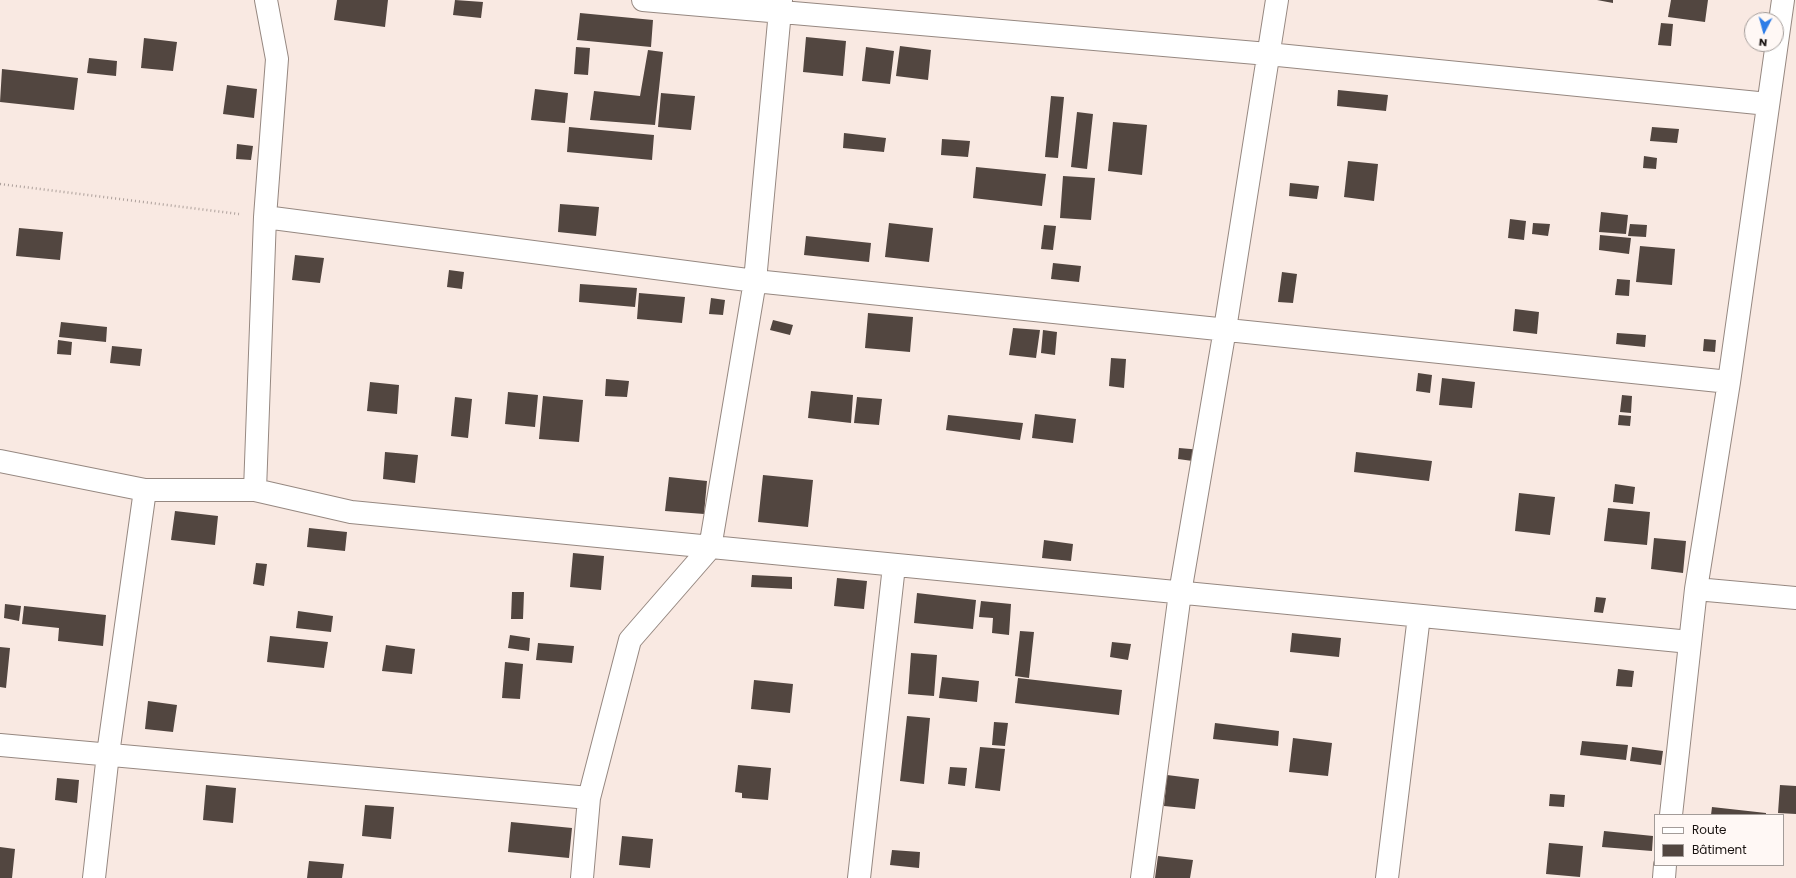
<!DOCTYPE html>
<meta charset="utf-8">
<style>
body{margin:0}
#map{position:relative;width:1796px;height:878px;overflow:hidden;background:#f9e9e2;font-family:Poppins,sans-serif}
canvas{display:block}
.legend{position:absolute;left:1654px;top:814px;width:130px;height:52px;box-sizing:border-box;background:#fff8f5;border:1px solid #a39c99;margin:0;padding:5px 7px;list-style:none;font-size:12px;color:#181210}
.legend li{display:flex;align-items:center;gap:8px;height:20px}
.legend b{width:20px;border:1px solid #a39c99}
.north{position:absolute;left:1744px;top:12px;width:40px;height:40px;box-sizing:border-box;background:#fff8f5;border:1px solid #a39c99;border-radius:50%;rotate:186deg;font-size:11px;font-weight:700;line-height:16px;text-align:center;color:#181210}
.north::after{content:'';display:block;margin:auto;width:14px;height:18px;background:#2c7ce7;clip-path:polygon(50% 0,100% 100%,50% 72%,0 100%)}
</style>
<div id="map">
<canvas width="1796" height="878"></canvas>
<ul class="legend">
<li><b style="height:5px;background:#fff"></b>Route</li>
<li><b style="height:11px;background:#524640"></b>Bâtiment</li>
</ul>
<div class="north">N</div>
</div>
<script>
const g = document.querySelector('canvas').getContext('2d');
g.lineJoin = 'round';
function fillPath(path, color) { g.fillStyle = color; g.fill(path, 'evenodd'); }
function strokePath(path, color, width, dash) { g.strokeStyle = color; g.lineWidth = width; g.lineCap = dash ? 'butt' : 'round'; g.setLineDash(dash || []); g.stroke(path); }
const building = new Path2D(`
 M337 0H388L385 27 334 20Z
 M455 0 483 2 481 18 453 15Z
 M1597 0H1613V3Z
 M1671 0H1708L1705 22 1668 17Z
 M580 13 653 20 651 47 577 40Z
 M1661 23 1673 24 1671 46 1658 45Z
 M806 37 846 41 843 76 803 72Z
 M144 38 177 42 173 71 141 68Z
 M900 46 931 50 928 80 896 76Z
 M576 47 590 48 588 75 574 74Z
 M866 47 894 51 890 84 862 81Z
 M648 50 663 52 655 125 590 120 594 91 640 96Z
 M89 58 117 61 116 76 87 73Z
 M2 69 78 78 74 110 0 102Z
 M227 85 257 89 254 118 223 114Z
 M535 89 568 93 565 123 531 120Z
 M1338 90 1388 95 1386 111 1337 106Z
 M661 93 695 96 691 130 658 127Z
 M1051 96 1064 97 1058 158 1045 157Z
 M1077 112 1093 114 1087 169 1071 167Z
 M1113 122 1147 125 1142 175 1108 171Z
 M569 127 654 135 652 160 567 152Z
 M1652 127 1679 129 1677 143 1650 141Z
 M844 133 886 138 884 152 843 148Z
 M942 139 970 141 968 157 941 155Z
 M237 144 253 146 251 160 236 159Z
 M1644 156 1657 158 1656 169 1643 168Z
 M1348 161 1378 164 1374 201 1344 197Z
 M976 167 1046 174 1042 206 973 198Z
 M1063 176 1095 178 1091 220 1060 218Z
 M1290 183 1319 186 1317 199 1289 196Z
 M560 204 599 207 596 236 558 232Z
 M1601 212 1628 215 1626 234 1599 232Z
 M1510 219 1526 221 1524 240 1508 238Z
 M889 223 933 228 929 262 885 257Z
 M1533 223 1550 224 1548 236 1532 234Z
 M1630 224 1647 225 1646 237 1628 236Z
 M1044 225 1056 226 1053 250 1041 249Z
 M19 228 63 232 60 260 16 256Z
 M1600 235 1631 238 1629 254 1599 250Z
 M806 236 871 243 869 262 804 255Z
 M1640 246 1675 249 1672 285 1636 282Z
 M295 255 324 258 320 283 292 280Z
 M1053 263 1081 266 1079 282 1051 279Z
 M449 270 464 272 462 289 447 287Z
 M1282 272 1297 274 1293 303 1278 302Z
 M1617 279 1630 280 1629 296 1615 295Z
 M580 284 637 288 635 307 579 302Z
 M639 293 685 297 682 323 637 319Z
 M711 298 725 300 723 315 709 314Z
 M1515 309 1539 312 1537 334 1513 331Z
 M868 313 913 317 910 352 865 348Z
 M773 320 793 325 790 335 770 330Z
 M61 322 107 327 106 342 59 337Z
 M1013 328 1040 330 1036 358 1009 355Z
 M1043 330 1057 332 1055 355 1041 353Z
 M1617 333 1646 335 1645 347 1616 344Z
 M1704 339 1716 340 1715 352 1703 351Z
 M58 340 72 342 71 355 57 354Z
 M112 346 142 349 140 366 110 363Z
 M1111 358 1126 359 1124 388 1109 386Z
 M1418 373 1432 375 1430 393 1416 391Z
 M1442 378 1475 382 1472 408 1439 405Z
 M606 379 629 381 627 397 605 396Z
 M370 382 399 385 397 414 367 411Z
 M811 391 853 395 851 423 808 418Z
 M508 392 538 395 535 427 505 424Z
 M1622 395 1632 396 1631 413 1620 412Z
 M543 396 583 400 579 442 539 439Z
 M455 397 472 399 468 438 451 436Z
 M857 397 882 399 879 425 854 423Z
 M1035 414 1076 419 1073 443 1032 438Z
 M948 415 1023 423 1020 440 946 430Z
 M1619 415 1631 416 1630 426 1618 425Z
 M1179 448 1202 450 1200 462 1178 459Z
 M385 452 418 455 415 483 383 479Z
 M1356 452 1432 461 1429 481 1354 472Z
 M763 475 813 480 808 527 758 522Z
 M669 477 707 481 704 514 665 511Z
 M1615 484 1635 487 1633 504 1613 502Z
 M1519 493 1555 497 1550 535 1515 531Z
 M1608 508 1650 512 1647 545 1604 541Z
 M175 511 218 516 215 545 171 540Z
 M309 528 347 532 345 551 307 547Z
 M1654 538 1686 541 1683 573 1651 569Z
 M1044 540 1073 544 1071 561 1042 558Z
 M573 553 604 556 601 590 570 587Z
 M256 563 267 564 264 586 253 584Z
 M752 575 792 577V589L751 587Z
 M837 578 867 581 864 609 834 606Z
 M512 592H524L523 619H511Z
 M917 593 976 600 973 629 914 623Z
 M1596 597 1606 598 1603 613 1594 612Z
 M981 601 1011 604 1009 635 992 633 993 618 979 617Z
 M5 604 21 606 19 621 4 618Z
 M24 606 106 615 103 646 58 641 59 628 22 624Z
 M298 611 333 616 331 632 296 628Z
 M1020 631 1034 632 1029 678 1015 676Z
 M1292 633 1341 638 1339 657 1290 652Z
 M510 635 530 638 529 651 508 648Z
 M270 636 328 642 324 668 267 662Z
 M1112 642 1131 644 1128 660 1110 657Z
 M538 643 574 646 572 663 536 660Z
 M386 645 415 649 412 674 382 671Z
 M0 647 10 648 6 688 0 687Z
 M911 653 937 655 934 696 908 694Z
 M505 662 523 664 520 699 502 698Z
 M1618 669 1634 671 1632 687 1616 686Z
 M942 677 979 681 977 702 939 698Z
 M1018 678 1122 690 1119 715 1015 703Z
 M754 680 793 684 790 713 751 709Z
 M148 701 177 705 173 732 145 729Z
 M907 716 930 718 924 784 900 781Z
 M994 722 1008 723 1005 746 992 745Z
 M1215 723 1279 731 1278 746 1213 739Z
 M1293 738 1332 743 1328 776 1289 772Z
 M1582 741 1628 745 1626 760 1580 755Z
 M980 747 1005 749 1000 791 975 788Z
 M1632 747 1663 751 1661 765 1630 761Z
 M738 765 771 768 768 800 742 798V793L735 792Z
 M950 767 967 768 965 786 948 784Z
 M1167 775 1199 779 1195 809 1164 806Z
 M57 778 79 780 77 803 55 800Z
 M206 785 236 788 233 823 203 820Z
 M1780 785 1796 786V814L1778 813Z
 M1550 794 1565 795 1564 807 1549 806Z
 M365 805 394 807 391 839 362 836Z
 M1712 807 1766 813V815H1711Z
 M511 822 572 828 569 858 508 852Z
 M1604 831 1653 836 1652 851 1602 847Z
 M622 836 653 839 650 868 619 865Z
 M1549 843 1583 846 1580 877 1546 874Z
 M0 847 15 849 12 878H0Z
 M892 850 920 852 919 868 890 865Z
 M1158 856 1193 860 1190 878H1155Z
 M309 861 344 864 342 878H307Z`);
const path = new Path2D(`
 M0 184 239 214`);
const street = new Path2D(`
 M643 0 1268 54 1768 104
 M265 217 755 281 1729 382
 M0 461 145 490H255L351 512 1690 642
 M255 490 265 217 277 59 266 0
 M1696 589 1729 382 1783 0
 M0 745 589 798
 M1671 815 1696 589 1796 598
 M94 878 108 754 145 490
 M582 878 589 798 630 640 710 548 755 281 781 0
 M859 878 894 566
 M1142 878 1180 593 1225 329 1277 0
 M1387 878 1419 616
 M1664 878 1665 865`);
fillPath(building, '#524640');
strokePath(street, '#968881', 24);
strokePath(path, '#ac9f9a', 2.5, [1, 3]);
strokePath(street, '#fff', 22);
</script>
